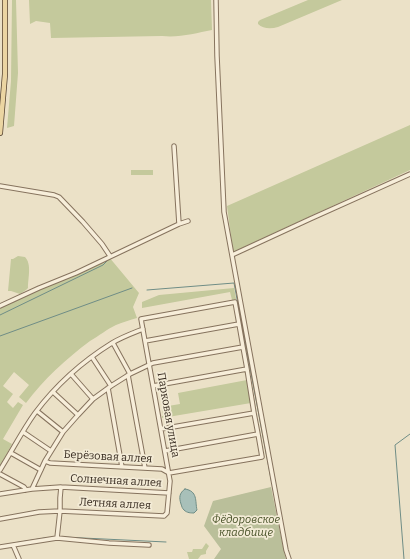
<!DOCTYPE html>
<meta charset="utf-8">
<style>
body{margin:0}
canvas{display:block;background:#ebe1c7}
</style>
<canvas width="410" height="559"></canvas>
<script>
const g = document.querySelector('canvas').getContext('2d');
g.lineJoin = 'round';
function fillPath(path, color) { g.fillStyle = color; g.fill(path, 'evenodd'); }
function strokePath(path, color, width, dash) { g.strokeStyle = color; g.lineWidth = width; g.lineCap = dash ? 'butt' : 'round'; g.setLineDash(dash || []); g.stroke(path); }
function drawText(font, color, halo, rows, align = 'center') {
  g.font = font + ' Bitter,serif'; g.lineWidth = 3.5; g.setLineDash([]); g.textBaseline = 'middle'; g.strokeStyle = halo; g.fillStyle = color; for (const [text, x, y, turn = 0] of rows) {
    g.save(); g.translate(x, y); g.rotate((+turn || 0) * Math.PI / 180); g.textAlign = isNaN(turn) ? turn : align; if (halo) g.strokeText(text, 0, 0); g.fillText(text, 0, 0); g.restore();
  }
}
const green = new Path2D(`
 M12 0H16L18 73 14 126 7 128 11 81Z
 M29 0H211L212 30C196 33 179 38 162 36L51 38 50 23 36 21 30 24Z
 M308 0H342L278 27C271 29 263 29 258 24V22L260 20Z
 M410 125V170L233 252 227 206Z
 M131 170H153V175H131Z
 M18 256 25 257C32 264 28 278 28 288L26 290 20 294 11 291H8L11 259H13Z
 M109 257 139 293 133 307 137 318C130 320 123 322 116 325 107 329 99 336 90 341 66 359 44 379 26 403L19 397 29 385 14 372 3 386 13 394 7 402 13 408 18 402 23 405 3 439 12 444 0 466V306Z
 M234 288 236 299 232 300 230 292 142 308V302L159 295Z
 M247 380 251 403 162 418V416H163L162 407 180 404 178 393Z
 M206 543 209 546 206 551V554L201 555 198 559H189L187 552H192L193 549H202Z`);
const cemetery = new Path2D(`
 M271 487 285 556 286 559H214L221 549 204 526 213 501Z`);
const water = new Path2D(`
 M185 489C198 491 195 501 197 510L194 513C191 513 187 513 184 510 182 508 182 507 181 504 179 498 179 493 185 489Z`);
const stream = new Path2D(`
 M147 290 234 283 272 484
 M0 315 103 265 107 261
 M0 336 132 288
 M62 537 166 542
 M14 543 45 538
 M404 559 395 445 410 434`);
const minor = new Path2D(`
 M216 0 217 56 224 212 286 550 289 559
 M0 186 54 195 59 197 83 222 102 244 110 256
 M179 224 188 221
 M232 255 310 219 410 174
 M0 306 39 288 76 273 179 224 174 146
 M145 341 239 324 243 347
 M113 343 130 374
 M92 357 111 386
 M71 374 93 399
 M128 375 145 468
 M153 386 247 369 254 413 161 429
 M108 388 122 467
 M53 392 78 415
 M37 411 63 432
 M23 432 51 451
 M165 451 258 434 254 413
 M11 453 41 470
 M45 461 50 463 162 469 169 473 262 457 258 434
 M0 470C12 451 22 431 35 413 56 385 83 361 112 343 122 337 133 333 143 329
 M0 474 24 487 26 490
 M32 489 45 461 63 432 78 415 93 399 111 386 130 374 153 363 243 347 247 369
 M0 494 32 489 61 487 169 493
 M0 519 39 512 60 511 164 516 167 513 170 481 141 319 235 302 239 324
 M57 538 60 511V498L61 487
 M13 545 19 559
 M0 547 57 538 109 543 149 545`);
const major = new Path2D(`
 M0 133 5 74V0`);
const streetNames = [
 ["Парковая улица",168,415,80],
 ["Берёзовая аллея",108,457,3],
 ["Солнечная аллея",116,481,3],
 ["Летняя аллея",115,504,3]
];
const parkNames = [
 ["Фёдоровское",246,520],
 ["кладбище",246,533]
];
fillPath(green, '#c4c99c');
fillPath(cemetery, '#babf9a');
fillPath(water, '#a8c0b9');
strokePath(water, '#6f8d86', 1);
strokePath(stream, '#6f8d86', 1);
strokePath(minor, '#86735e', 5.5);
strokePath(major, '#544231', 6);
strokePath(minor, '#f7eeda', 3.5);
strokePath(major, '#ebd5a2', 4.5);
drawText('11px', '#372b20', '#f3ebd6', streetNames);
drawText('italic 11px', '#485228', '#f3ebd6', parkNames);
</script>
